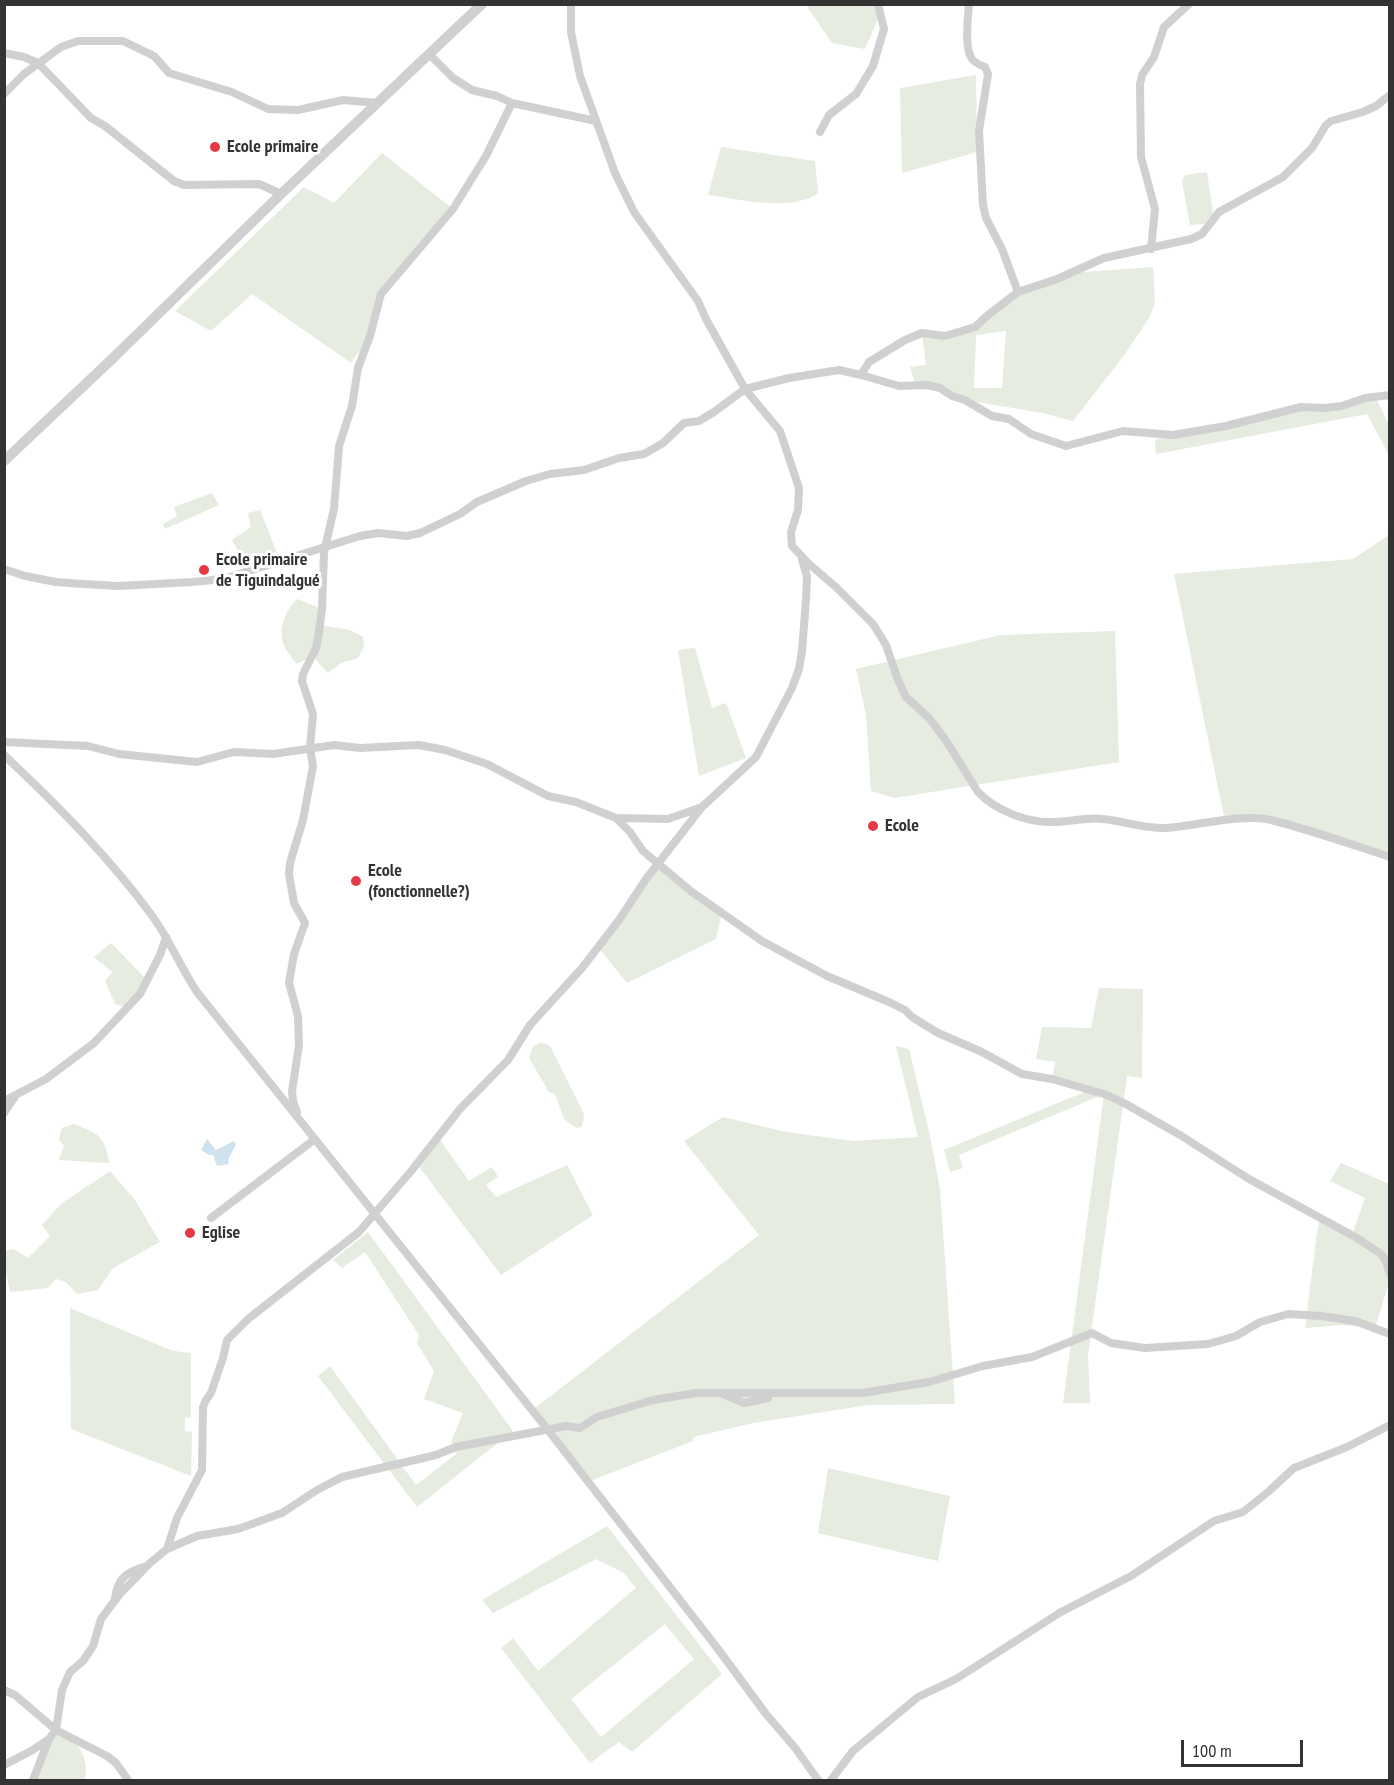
<!DOCTYPE html>
<meta charset="utf-8">
<style>
body{margin:0}
#map{position:relative;width:1394px;height:1785px;overflow:hidden;background:#fff;font-family:"PT Sans Narrow",sans-serif}
canvas{display:block}
.frame{position:absolute;inset:0;border:6px solid #333;pointer-events:none}
.scale{position:absolute;left:1181px;top:1740px;width:122px;height:27px;box-sizing:border-box;border:3px solid #333;border-top:0;padding-left:8px;font-size:18px;line-height:21px;white-space:nowrap;color:#333;-webkit-text-stroke:4px #fff;paint-order:stroke}
</style>
<div id="map">
<canvas width="1394" height="1785"></canvas>
<div class="frame"></div>
<div class="scale">100 m</div>
</div>
<script>
const g = document.querySelector('canvas').getContext('2d');
g.lineJoin = 'round';
function fillPath(path, color) { g.fillStyle = color; g.fill(path, 'evenodd'); }
function strokePath(path, color, width, dash) { g.strokeStyle = color; g.lineWidth = width; g.lineCap = dash ? 'butt' : 'round'; g.setLineDash(dash || []); g.stroke(path); }
function drawText(font, color, halo, rows, align = 'center') {
  g.font = font + ' "PT Sans Narrow",sans-serif'; g.lineWidth = 6; g.setLineDash([]); g.textBaseline = 'middle'; g.strokeStyle = halo; g.fillStyle = color; for (const [text, x, y, turn = 0] of rows) {
    g.save(); g.translate(x, y); g.rotate((+turn || 0) * Math.PI / 180); g.textAlign = isNaN(turn) ? turn : align; if (halo) g.strokeText(text, 0, 0); g.fillText(text, 0, 0); g.restore();
  }
}
const green = new Path2D(`
 M806 5H884L865 49 832 43Z
 M976 75 977 152 902 173 900 88Z
 M721 147 815 161 818 193C793 212 738 199 708 195Z
 M382 153 453 209 381 294 370 336 351 363 252 294 211 331 175 311 304 187 334 203Z
 M1207 172 1213 213 1204 224 1190 225 1182 181 1185 175Z
 M1153 267 1155 303 1149 318 1125 354 1073 421 1043 413 965 400 940 387 916 386 910 367 926 365 922 333 945 336 975 327 1015 294 1071 273ZM1006 331 1002 388H974L976 335Z
 M1375 396 1389 425V452L1388 453 1367 414 1156 454 1155 440 1173 435 1301 407 1324 408Z
 M212 493 219 505 165 529 163 524 177 516 174 507Z
 M260 510 279 558 247 568 232 540 251 527 248 513Z
 M1389 535V857L1271 820 1225 821 1174 574 1353 559Z
 M297 599 322 609 320 625 350 630 363 637 364 647 358 658 341 663 328 673 312 656 297 664C292 657 283 648 282 639 280 625 287 608 297 599Z
 M1115 631 1119 762 894 798 871 791 866 715 856 669 1001 635Z
 M695 648 712 708 726 703 746 758 699 776 678 650Z
 M659 863 722 912 716 939 627 983 597 946Z
 M111 943 147 980 128 1008 115 1004 105 981 112 972 94 957Z
 M1099 988 1143 989 1142 1078 1127 1076 1088 1355 1090 1403H1063L1104 1094 959 1155 963 1168 950 1172 944 1150 1087 1091 1052 1079 1055 1062 1036 1059 1042 1027 1091 1028Z
 M541 1042 550 1046 584 1114 582 1127 576 1128 564 1119 555 1094 549 1092 529 1058 533 1047Z
 M896 1046 909 1049 930 1136 940 1189 955 1404 868 1405 753 1423 693 1437V1441L680 1446 590 1481 535 1408 759 1235 684 1141 723 1117 786 1132 854 1141 918 1137Z
 M74 1124C98 1134 105 1135 109 1163L59 1160 64 1146 59 1139 62 1128Z
 M438 1137 469 1181 492 1167 498 1177 486 1185 496 1197 567 1165 593 1215 501 1275 417 1164Z
 M1341 1163 1389 1184V1282L1375 1328 1342 1325 1305 1328 1317 1232 1321 1215 1353 1232 1365 1198 1330 1181Z
 M110 1171 135 1200 160 1242 113 1268 98 1290 77 1294 66 1282 56 1279 48 1288 10 1292 5 1268V1251L14 1249 28 1258 50 1236 42 1225 62 1203Z
 M368 1232 513 1431 417 1507 318 1376 330 1366 416 1485 456 1454 451 1442 463 1413 424 1399 434 1371 417 1343 419 1335 365 1252 342 1268 333 1260Z
 M70 1308 173 1351 191 1353V1418L185 1417V1431L192 1432 191 1476 71 1429Z
 M828 1468 950 1496 938 1561 818 1533Z
 M607 1526 722 1674 632 1752 619 1742 590 1763 501 1648 513 1638 538 1671 636 1588 624 1573 596 1559 493 1613 482 1600ZM665 1624 694 1659 601 1737 571 1699Z
 M56 1730C61 1733 69 1736 73 1740 84 1751 89 1767 84 1780H33Z`);
const water = new Path2D(`
 M207 1139 216 1150 234 1141 236 1144 228 1160 229 1164 217 1166 213 1155H209L201 1150Z`);
const minor = new Path2D(`
 M571 4V32L580 76 615 173 634 212 698 301 706 319 745 389 780 431 799 488 798 510 791 532 792 546 809 564 837 588 873 624 886 645 898 680 906 697 929 718 945 739 978 792C995 810 1027 823 1053 822 1070 822 1086 817 1103 819 1124 821 1145 829 1166 828 1196 826 1243 813 1271 820 1311 830 1350 844 1390 857
 M969 4C968 18 964 48 972 59 975 63 980 65 985 67L988 74 979 131 983 205 986 218 1002 249 1018 292
 M4 53 24 57 38 63 91 118 105 126 174 181 184 185 259 184 281 194
 M429 54 453 78 472 90 497 96 512 103 596 121
 M4 94 24 74 61 47 78 41H123L154 56 169 73 232 92 268 109 298 110 343 100 378 103
 M820 132 829 115 856 94 873 66 884 29 878 4
 M1151 249 1155 209 1141 157 1140 84 1142 75 1154 57 1164 27 1189 4
 M861 375 899 386 927 385 940 388 952 396 965 400 992 416 1009 419 1031 434 1066 446 1123 431 1173 435 1226 426 1301 407 1324 408 1342 406 1365 398 1390 395
 M4 569 25 576 56 582 83 584 118 586 192 582 223 579 360 536 378 533 407 536 420 533 460 514 477 502 526 481 550 474 584 470 619 458 644 454 663 443 684 423 699 421 714 412 745 389 789 378 839 370 861 375 869 362 905 340 922 333 945 336 975 327 988 315 1018 292 1057 279 1104 258 1191 239 1202 234 1219 212 1283 177 1312 148 1326 125 1331 121 1363 112 1376 106 1390 95
 M4 742 88 746 119 754 197 762 234 752 273 754 334 745 360 748 419 745 445 750 487 764 548 796 576 802 616 818 630 832 643 851 692 892 762 941 827 976 889 1002 905 1010 912 1017 938 1033 982 1052 1022 1074 1052 1079 1107 1095 1124 1103 1180 1135 1249 1179 1357 1238 1381 1254 1385 1259 1390 1274
 M4 755C58 806 110 858 153 917 170 941 181 968 197 992L548 1430 718 1649 766 1714 796 1749 818 1780
 M616 818 668 819 702 807 756 757 792 688 799 669 802 651 806 600 807 576 802 560
 M4 1101 46 1079 94 1043 140 994 160 955 166 937
 M297 1112 293 1101 292 1091 299 1045 298 1016 289 983 294 954 305 923 294 903 289 874 290 863 303 820 313 766 310 748 313 714 302 681 303 674 316 648 318 639 322 609 324 552 334 509 339 446 352 406 358 368 370 336 381 294 453 209 486 156 512 103
 M4 1113 16 1095
 M211 1218 315 1139
 M723 1394 744 1403 768 1398
 M167 1549 177 1518 202 1470 203 1407 206 1400 211 1393 223 1358 227 1340 248 1319 359 1232 412 1170 460 1109 508 1060 530 1025 582 968 619 920 646 879 702 807
 M115 1598C118 1577 128 1571 147 1566
 M4 1690 15 1695 56 1730 107 1756 116 1763 128 1780
 M4 1765 31 1751 49 1739 56 1730 62 1690 70 1672 83 1661 93 1646 101 1619 119 1595 150 1563 167 1549 197 1536 238 1529 282 1513 317 1490 342 1477 436 1455 456 1447 566 1426 580 1428 597 1417 653 1400 696 1393H863L929 1382 983 1366 1032 1357 1092 1333 1111 1343 1145 1348 1208 1344 1236 1336 1260 1322 1288 1314 1321 1316 1355 1321 1390 1334
 M33 1780 49 1739
 M831 1780 853 1751 918 1697 956 1679 1061 1612 1131 1576 1214 1521 1243 1512 1268 1492 1294 1468 1347 1447 1390 1425`);
const tertiary = new Path2D(`
 M4 461 111 360 281 194 482 4`);
const markers = [
 [215,147,6,"#e63946"],
 [204,570,6,"#e63946"],
 [873,826,6,"#e63946"],
 [356,881,6,"#e63946"],
 [190,1233,6,"#e63946"]
];
const poiNames = [
 ["Ecole primaire",227,147],
 ["Ecole primaire",216,560],
 ["de Tiguindalgué",216,581],
 ["Ecole",885,826],
 ["Ecole",368,871],
 ["(fonctionnelle?)",368,892],
 ["Eglise",202,1233]
];
fillPath(green, '#e6ecdf');
fillPath(water, '#cfe2ee');
strokePath(minor, '#d0d0d0', 8);
strokePath(tertiary, '#d0d0d0', 10);
for (const [x, y, r, color] of markers) { const dot = new Path2D(); dot.arc(x, y, r, 0, 2 * Math.PI); g.fillStyle = color; g.fill(dot); strokePath(dot, '#fff', 2); }
drawText('bold 18px', '#333', '#fff', poiNames, 'left');
</script>
